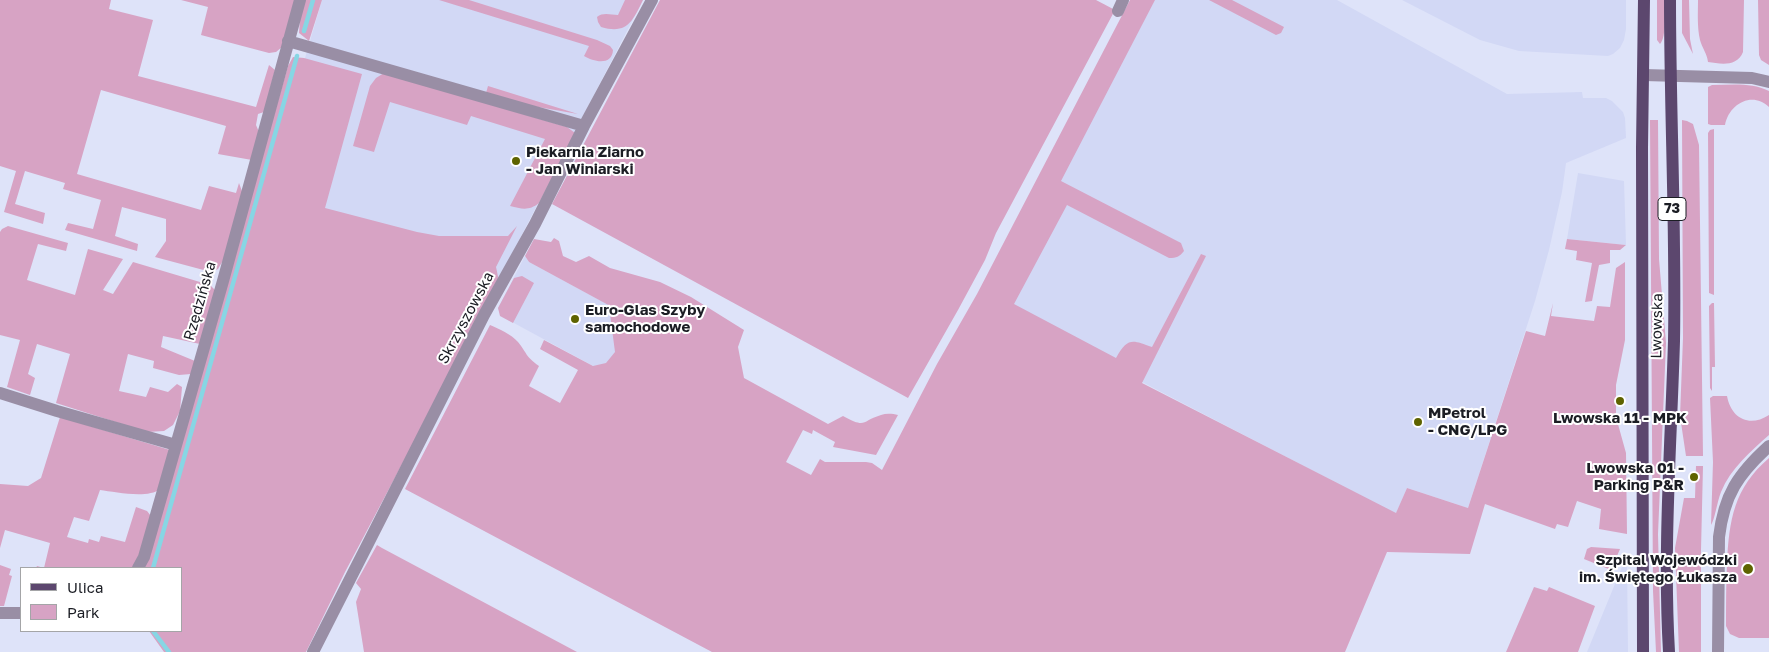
<!DOCTYPE html>
<meta charset="utf-8">
<style>
body{margin:0}
#map{position:relative;width:1769px;height:652px;overflow:hidden;background:#dee3f9;font-family:"Golos Text",sans-serif}
canvas{display:block}
.legend{position:absolute;left:20px;top:567px;width:162px;height:65px;box-sizing:border-box;background:#fff;border:1px solid #a4a5a7;margin:0;padding:6px 9px;list-style:none;font-size:15px;color:#1b1d24}
.legend li{display:flex;align-items:center;gap:10px;height:25px}
.legend b{width:25px;border:1px solid #a4a5a7}
</style>
<div id="map">
<canvas width="1769" height="652"></canvas>
<ul class="legend">
<li><b style="height:6px;background:#5c476e"></b>Ulica</li>
<li><b style="height:14px;background:#d7a3c4"></b>Park</li>
</ul>
</div>
<script>
const g = document.querySelector('canvas').getContext('2d');
g.lineJoin = 'round';
function fillPath(path, color) { g.fillStyle = color; g.fill(path, 'evenodd'); }
function strokePath(path, color, width, dash) { g.strokeStyle = color; g.lineWidth = width; g.lineCap = dash ? 'butt' : 'round'; g.setLineDash(dash || []); g.stroke(path); }
function drawText(font, color, halo, rows, align = 'center') {
  g.font = font + ' "Golos Text",sans-serif'; g.lineWidth = 4; g.setLineDash([]); g.textBaseline = 'middle'; g.strokeStyle = halo; g.fillStyle = color; for (const [text, x, y, turn = 0] of rows) {
    g.save(); g.translate(x, y); g.rotate((+turn || 0) * Math.PI / 180); g.textAlign = isNaN(turn) ? turn : align; if (halo) g.strokeText(text, 0, 0); g.fillText(text, 0, 0); g.restore();
  }
}
const built = new Path2D(`
 M322 0H643L418 436 241 277Z
 M1148 0H1337L1507 94 1582 92 1583 98H1606L1612 101 1623 112 1625 118 1626 138 1566 163 1562 192 1549 250 1535 301 1468 508 1407 488 1396 514 992 304Z
 M1402 0H1626V29L1624 40 1620 48 1613 54 1608 56 1519 51 1480 40Z
 M1578 173 1624 181 1626 245 1567 239Z
 M525 256 529 262 648 326 619 380 501 316 498 308Z
 M1624 562H1627L1628 652H1587Z`);
const green = new Path2D(`
 M0 0H111L109 9 153 20 138 76 256 107 269 65 275 70 264 112 258 114 256 125 259 132 252 160 218 154 226 126 101 90 77 174 201 210 209 186 236 193 239 183 243 194 225 257 218 269 211 272 155 257 166 241V219L122 207 115 236 138 244 137 251 65 230 68 223 93 229 101 200 63 189 65 183 25 171 15 204 45 213 43 224 4 212 16 171 0 166Z
 M181 0H295L282 47 276 52 269 53 201 35 208 7Z
 M305 0H322L309 41 299 33 300 19Z
 M439 0H469L597 40 610 46 613 50C612 66 594 62 584 56L589 46Z
 M625 0H643C633 20 628 35 601 27L598 22 597 17C603 12 611 15 618 15Z
 M660 0H1096L1115 10 996 233 985 260 958 310 908 398 552 204Z
 M1130 0H1155L1061 181 1181 243 1184 251C1179 257 1177 258 1169 258L1067 205 1014 304 1116 358C1128 337 1132 340 1152 347L1201 254 1206 256 1142 383 1396 513 1407 488 1468 508 1526 331 1545 336 1553 303 1551 316 1594 321 1597 306 1610 307 1616 268 1625 262V340L1616 385V417L1626 453 1627 534 1599 529 1601 509 1577 501 1568 527 1557 524 1555 529 1485 504 1470 554 1387 552 1345 652H712L405 489 490 325C499 329 511 334 518 342 527 353 525 356 539 366L529 386 560 403 578 370 540 349 544 340 593 366 606 363 615 352 610 314 612 307 529 262 525 256 534 239 551 242 554 238 559 241 563 256 576 262 589 256 610 268 660 282 691 297 744 330 738 347 744 378 828 424 843 416C867 429 861 421 881 415 887 413 893 414 898 415L876 455 833 447 835 442 813 430 812 434 803 430 786 462 811 475 820 459 825 462H866L872 463 882 470 937 364 977 294Z
 M1209 0H1232L1284 27 1281 33 1276 35Z
 M1657 0H1664C1664 11 1667 37 1660 44L1657 40Z
 M1682 0H1689L1690 39 1693 54 1682 33Z
 M1698 0H1744L1743 52C1737 67 1721 64 1708 62 1707 53 1702 48 1700 40 1697 27 1698 13 1698 0Z
 M1758 0H1769V65L1761 60 1759 55Z
 M293 57 304 58 362 74 325 208 417 232 439 236H508L517 226 496 267 499 281 345 572 306 652H164L149 631H181V568H144L288 66Z
 M384 73 567 127 575 133 539 203C529 211 522 209 510 206L545 139 471 116 467 125 390 102 374 152 353 146 370 86 376 78Z
 M1712 85C1731 85 1751 82 1769 91V107C1752 91 1729 104 1725 125H1711L1708 124V87Z
 M488 86 578 114 521 104 486 93Z
 M1650 120H1658L1659 259 1666 343 1658 534 1661 652H1656L1653 591Z
 M1682 120 1687 121 1693 124 1699 145 1703 456H1686L1680 416 1683 338Z
 M1714 129V295L1709 293 1708 133 1710 130Z
 M8 226 68 243 66 251 38 244 27 280 75 295 88 249 123 259 103 290 113 294 133 262 210 285 215 290 200 344 163 336 161 347 195 361 191 374 179 375 153 368 154 361 128 354 119 391 146 397 150 387 168 392 177 384 182 387 180 411 173 425 164 431 147 432 56 403 70 354 37 344 28 374 35 378 30 395 7 387 20 340 0 335V232L2 229Z
 M1567 239 1626 245 1620 250H1610V263L1599 265 1592 301 1585 302 1592 263 1576 260 1577 251 1565 249Z
 M522 276 534 283 513 323 500 316 498 308 514 278Z
 M1712 303H1714L1715 367H1712V391L1710 388 1709 306Z
 M1713 396H1727C1731 418 1749 428 1769 415V435C1750 452 1731 468 1721 492 1717 502 1715 519 1711 525L1713 462 1710 398Z
 M60 417 170 450 160 489C148 499 115 492 100 490L89 521 74 517 67 537 88 543 89 539 99 542 101 536 125 542 136 507 147 511 151 516 135 568H36L37 566 44 568 50 543 5 530 0 548V484L28 486 41 478Z
 M1769 458V638H1739L1730 634 1726 626C1726 605 1726 585 1727 564 1729 520 1734 488 1769 458Z
 M1696 466H1703L1701 550V652H1679L1675 548 1684 498H1695Z
 M377 545 382 548 577 652H364L356 602 361 589 356 583Z
 M1591 547 1620 549 1611 570 1584 559 1587 549Z
 M0 565 11 569 9 575 12 576 4 606H0Z
 M1534 587 1547 591 1549 587 1595 606 1578 652H1506Z`);
const stream = new Path2D(`
 M304 31 313 0
 M153 568 297 56
 M153 631 169 652`);
const street = new Path2D(`
 M1118 11 1123 0
 M288 41 584 126
 M1644 75 1752 78 1769 82
 M0 393 57 411 176 445
 M138 568 144 557 223 281 300 0
 M0 613H21
 M313 652 484 315 535 224 584 126 652 0
 M1718 652 1719 537C1724 495 1738 474 1769 446`);
const primary = new Path2D(`
 M1643 652 1642 148 1644 0
 M1669 652C1663 548 1671 445 1674 341 1676 228 1670 114 1670 0`);
const markers = [
 [516,161,5,"#5e6300"],
 [575,319,5,"#5e6300"],
 [1620,401,5,"#5e6300"],
 [1418,422,5,"#5e6300"],
 [1694,477,5,"#5e6300"],
 [1748,569,6,"#5e6300"]
];
const shields = [
 [1672,209,28]
];
const shieldNames = [
 ["73",1672,209]
];
const poiNames = [
 ["Piekarnia Ziarno",526,152],
 ["- Jan Winiarski",526,169],
 ["Euro-Glas Szyby",585,310],
 ["samochodowe",585,327],
 ["MPetrol",1428,413],
 ["- CNG/LPG",1428,430],
 ["Lwowska 11 - MPK",1620,418,"center"],
 ["Lwowska 01 -",1684,468,"right"],
 ["Parking P&R",1684,485,"right"],
 ["Szpital Wojewódzki",1737,560,"right"],
 ["im. Świętego Łukasza",1737,577,"right"]
];
const streetNames = [
 ["Rzędzińska",200,301,-74],
 ["Skrzyszowska",466,318,-62],
 ["Lwowska",1657,326,-89]
];
fillPath(built, '#d2d8f5');
fillPath(green, '#d7a3c4');
strokePath(stream, '#87d6e4', 4.5);
strokePath(street, '#998ea5', 12);
strokePath(primary, '#5c476e', 12);
for (const [x, y, r, color] of markers) { const dot = new Path2D(); dot.arc(x, y, r, 0, 2 * Math.PI); g.fillStyle = color; g.fill(dot); strokePath(dot, '#fff', 2); }
for (const [x, y, w] of shields) { const box = new Path2D(); box.roundRect(x - w / 2, y - 11.5, w, 23, 4); g.fillStyle = '#fff'; g.fill(box); strokePath(box, '#1b1d24', 1); }
drawText('bold 14px', '#1b1d24', null, shieldNames);
drawText('bold 15px', '#1b1d24', '#fff', poiNames, 'left');
drawText('15px', '#1b1d24', '#fff', streetNames);
</script>
